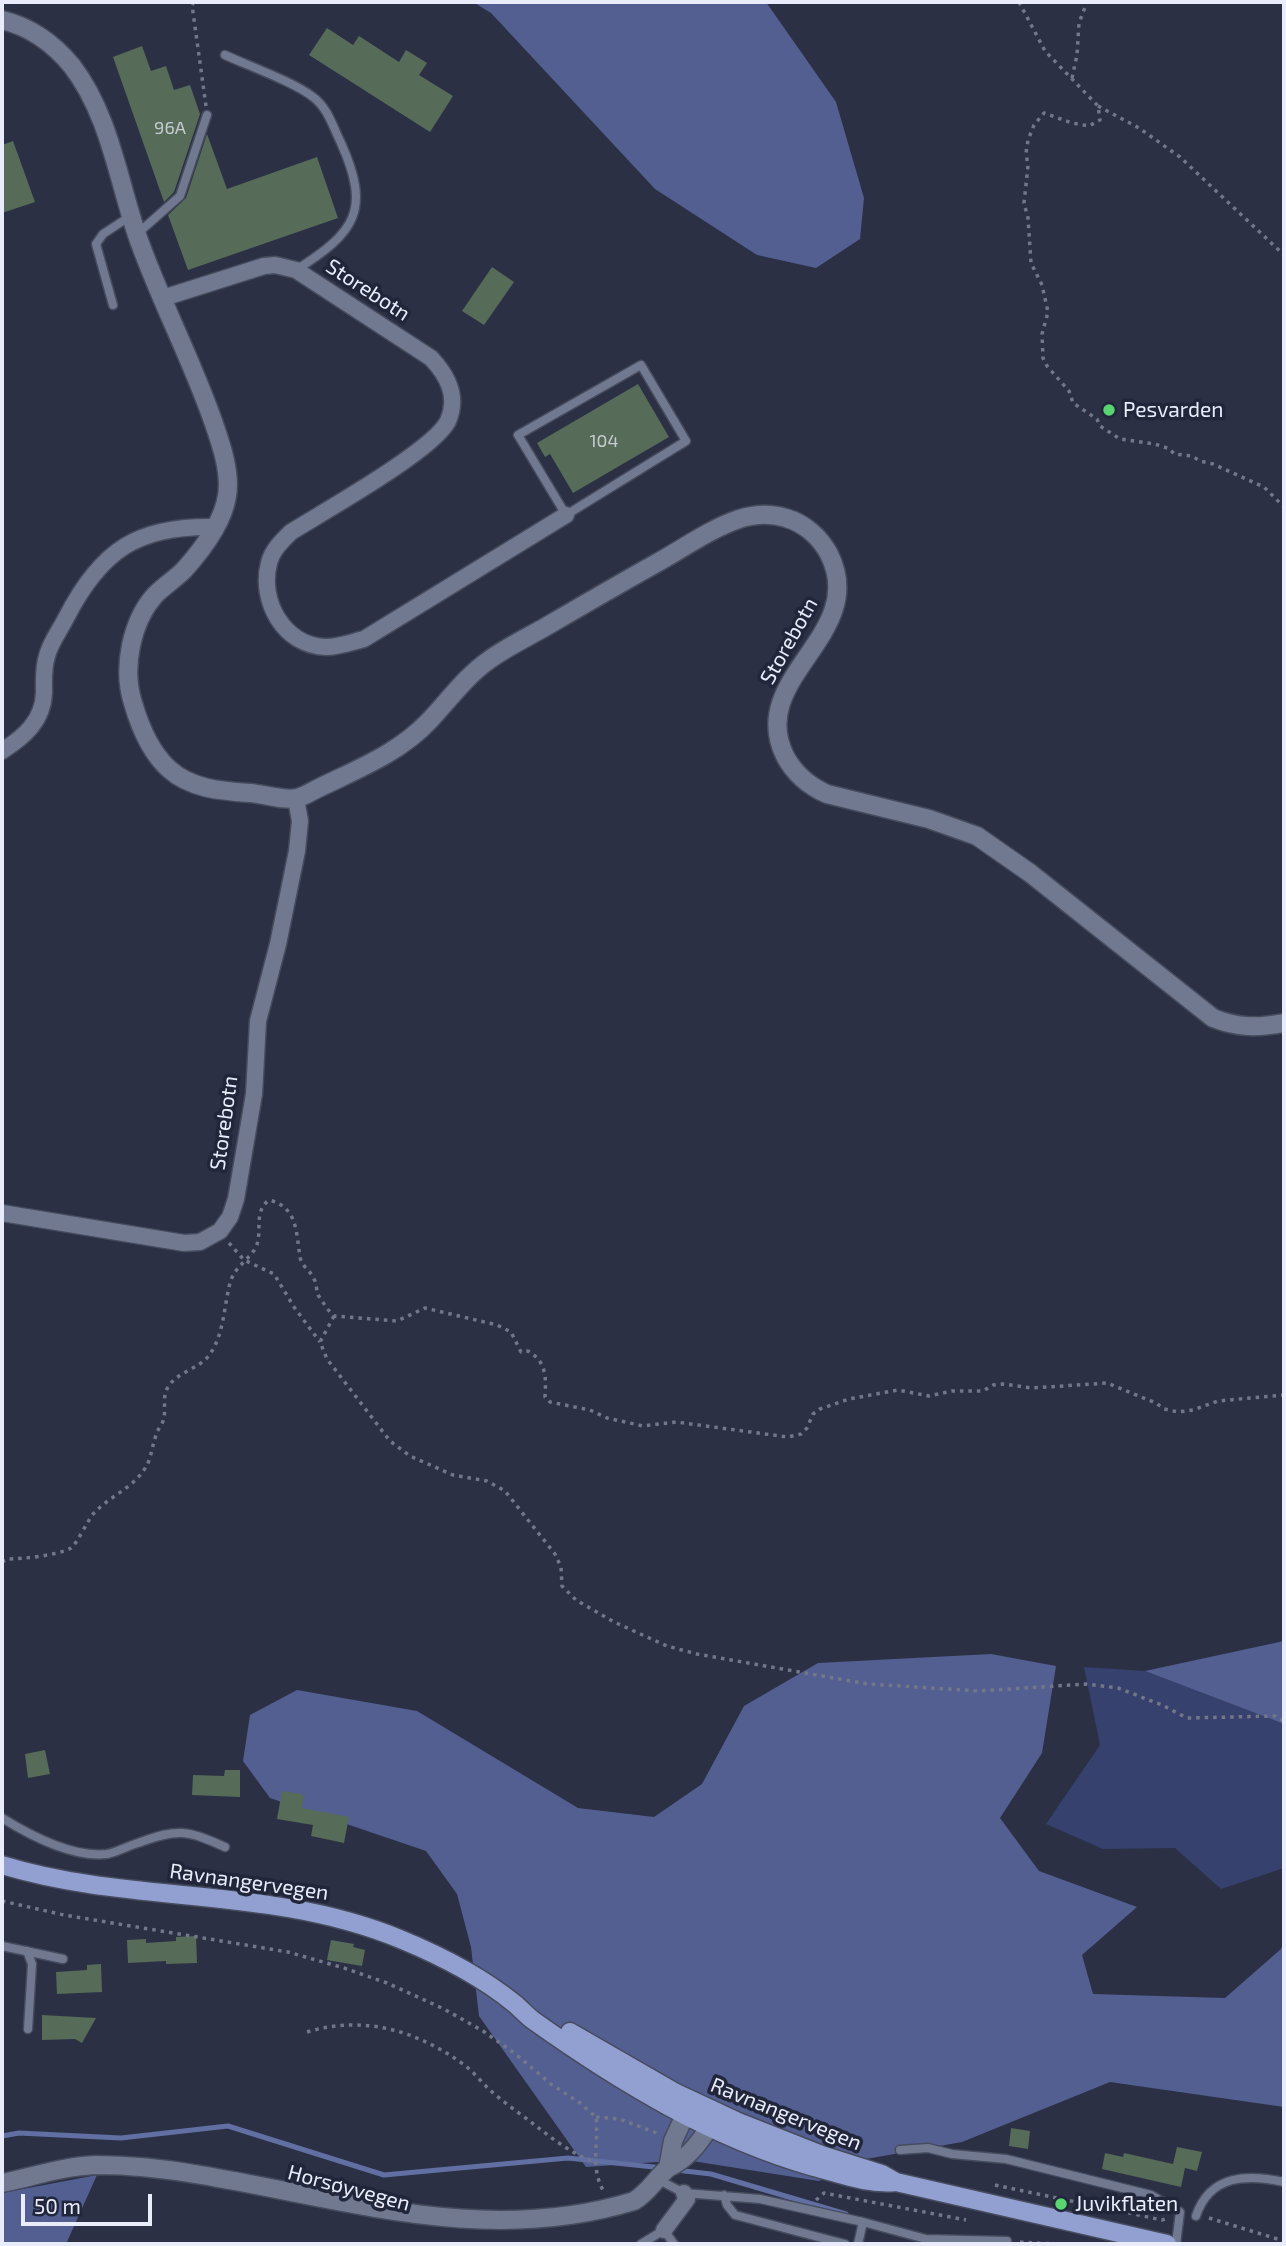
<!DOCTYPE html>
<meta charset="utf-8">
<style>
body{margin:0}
#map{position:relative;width:1286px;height:2246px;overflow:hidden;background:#2b3045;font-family:"Exo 2",sans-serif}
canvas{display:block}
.frame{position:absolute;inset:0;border:4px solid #e9edfb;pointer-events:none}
.scale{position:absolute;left:21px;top:2194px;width:131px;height:32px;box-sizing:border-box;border:4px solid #e9edfb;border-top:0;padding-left:9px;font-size:21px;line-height:24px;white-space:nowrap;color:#e9edfb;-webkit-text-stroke:5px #21263b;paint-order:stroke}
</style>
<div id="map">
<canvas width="1286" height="2246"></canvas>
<div class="frame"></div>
<div class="scale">50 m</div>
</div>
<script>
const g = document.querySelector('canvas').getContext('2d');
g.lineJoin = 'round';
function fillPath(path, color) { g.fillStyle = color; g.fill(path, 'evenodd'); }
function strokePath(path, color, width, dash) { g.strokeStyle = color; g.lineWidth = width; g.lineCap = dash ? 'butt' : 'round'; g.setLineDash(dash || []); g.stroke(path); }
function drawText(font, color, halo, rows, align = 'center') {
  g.font = font + ' "Exo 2",sans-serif'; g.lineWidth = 7; g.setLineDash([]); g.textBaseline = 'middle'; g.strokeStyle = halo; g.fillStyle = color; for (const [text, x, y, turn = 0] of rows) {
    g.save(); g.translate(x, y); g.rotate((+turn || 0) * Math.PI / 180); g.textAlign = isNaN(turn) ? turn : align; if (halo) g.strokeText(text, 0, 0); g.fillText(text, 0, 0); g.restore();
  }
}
const green = new Path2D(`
 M1084 1667 1145 1671 1284 1724V1868L1221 1889 1175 1848 1103 1849 1046 1824 1100 1745Z`);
const forest = new Path2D(`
 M473 2H766L836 102 864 198 860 239 816 268 757 255 655 189 491 13Z
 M1284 1641V1724L1145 1671Z
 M991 1654 1056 1666 1042 1753 1000 1818 1039 1871 1137 1907 1082 1955 1093 1994 1225 1998 1281 1949 1284 1941V2107L1110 2082 962 2142 866 2159 819 2181 686 2160 586 2167 479 2016 471 1947 457 1894 426 1851 270 1798 243 1761 250 1715 297 1690 417 1711 578 1808 654 1817 702 1784 744 1706 818 1663Z
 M97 2175 66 2244H2V2193Z`);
const stream = new Path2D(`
 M2 2136 19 2133 121 2138 228 2126 384 2175 568 2158 663 2168
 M676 2170 711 2174 846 2214`);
const building = new Path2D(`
 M327 28 353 45 359 36 399 62 406 50 427 63 419 75 453 96 430 132 309 55Z
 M142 46 151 71 166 66 174 90 190 85 200 114 174 192 164 202 113 57Z
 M207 134 227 189 317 157 338 218 188 270 168 215 186 198Z
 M13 141 35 202 2 213V145Z
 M492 267 514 282 484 325 462 311Z
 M638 384 669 437 573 493 550 454 545 457 537 443Z
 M45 1750 50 1774 28 1778 25 1754Z
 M225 1770H240V1797L192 1795 193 1775 224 1776Z
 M282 1791 301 1794 304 1796 302 1808 349 1817 344 1843 311 1836 313 1825 277 1819Z
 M196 1936 197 1963 166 1964V1961L128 1963 127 1940 146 1939V1943L176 1941V1937Z
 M331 1940 354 1944 353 1947 365 1950 362 1966 327 1960Z
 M101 1964 102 1992 57 1994 56 1972 87 1970V1965Z
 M42 2015 96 2018 82 2043 75 2039 42 2040Z
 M1011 2128 1030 2131 1028 2149 1009 2146Z
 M1177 2147 1202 2152 1197 2171 1185 2168 1181 2187 1102 2169 1105 2153 1123 2157 1124 2153 1173 2164Z`);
const path = new Path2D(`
 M194 2 192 5 206 106
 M1019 2 1045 51 1098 106 1100 120 1089 126 1072 123 1044 113 1034 125 1028 140 1026 153 1028 166 1024 203 1028 218 1031 263 1042 285 1048 312 1042 334 1043 358 1047 366 1069 391 1073 403 1097 419 1100 426 1120 439 1155 444 1170 449 1174 454 1192 456 1200 461 1213 464 1264 487 1284 507
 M1072 78 1077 55 1079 23 1087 2
 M1098 106 1139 128 1180 157 1284 255
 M229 1243 244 1260 274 1274 294 1307 320 1342
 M334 1316 320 1342 327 1359 390 1441 410 1456 453 1475 487 1481 505 1491 555 1554 561 1567 562 1586 576 1600 614 1622 667 1646 697 1654 868 1684 979 1691 1086 1684 1118 1688 1162 1705 1187 1718 1275 1716 1284 1721
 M2 1562 8 1559C22 1559 60 1555 71 1548 77 1544 87 1521 94 1513 113 1493 140 1486 150 1458 152 1449 154 1441 157 1432 159 1428 163 1423 164 1418 166 1407 162 1397 168 1387 178 1371 200 1369 210 1354 224 1334 224 1306 230 1283 234 1268 247 1261 255 1249 264 1233 252 1213 269 1200 298 1207 296 1233 300 1257 302 1267 311 1271 314 1279 317 1284 316 1290 318 1295 323 1302 328 1311 334 1316L397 1321 425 1308 497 1325 511 1332 521 1352 528 1351C547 1362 546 1378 545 1397L550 1402 590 1410 607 1418 643 1426 676 1422 788 1437 801 1434 807 1428 813 1414 820 1409 849 1399 898 1390 929 1396 952 1391H983L993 1385 1003 1384 1032 1388 1107 1383 1156 1403 1164 1409 1178 1412 1193 1410 1218 1401 1284 1395
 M2 1901 64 1915 288 1952 344 1968 387 1983 444 2009 483 2031 513 2052 551 2084 580 2103 596 2117C599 2142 590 2167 603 2190
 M307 2032C363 2015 416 2030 463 2064 473 2071 481 2082 490 2090 504 2103 521 2114 536 2126 554 2140 574 2155 595 2162
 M596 2117 620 2119 659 2134
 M995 2185 1162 2220 1168 2218
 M816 2200 824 2193 966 2220
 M1209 2218 1284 2241
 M1020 2242 1056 2244`);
const lane = new Path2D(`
 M225 55C249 66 294 82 313 97 328 108 333 127 341 143 371 210 356 232 296 270
 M137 234 180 196 207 115
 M113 305 96 244 103 234 132 215
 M641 365 686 441 566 515 518 435Z
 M2 1818C31 1836 72 1858 107 1854 117 1852 128 1846 138 1843 178 1828 187 1830 225 1847
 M2 1946 63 1959
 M27 1951 32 1964 28 2029
 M900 2150 928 2148 952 2154 1006 2159 1151 2195 1180 2212 1176 2244
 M659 2180 684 2193 760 2199 863 2222 926 2239 1007 2241 1006 2244
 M724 2195 727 2205 735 2215 845 2244
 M1196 2216C1210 2174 1248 2174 1284 2182
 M641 2244 664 2230 674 2244
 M858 2244 863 2222`);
const street = new Path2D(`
 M163 298 264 266 275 265 296 270 431 358C447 375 459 396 448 421 434 450 323 512 291 532 282 541 272 550 269 563 259 601 284 646 326 647 339 647 352 642 364 639L566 515
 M2 751C24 737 43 721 44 693 44 681 43 668 47 656 50 643 60 630 66 618 101 550 138 525 215 527
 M2 1213 184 1243 200 1242 220 1231 230 1217 236 1199 254 1094 258 1021 278 944 297 851 300 821 296 799
 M664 2230 687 2199 684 2193`);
const secondary = new Path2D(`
 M2 20C31 27 53 43 72 66 109 114 118 179 137 235 159 298 191 358 213 421 221 444 231 472 227 496 223 522 202 550 184 570 175 579 164 586 155 595 131 622 122 669 133 703 140 727 150 752 169 769 191 789 222 791 250 793 264 794 284 801 297 798 306 796 315 789 323 786 360 768 400 752 429 721 449 700 465 677 489 660 507 647 528 637 547 626 583 605 619 584 655 564 682 549 710 529 739 519 755 514 770 513 786 518 804 523 820 537 829 554 870 635 746 677 785 756 794 773 809 786 827 794L929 819 977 836 1030 873 1213 1018C1238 1028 1258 1028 1284 1023
 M2 2183C32 2177 64 2166 96 2165 130 2165 167 2169 201 2175 349 2200 487 2246 634 2201 649 2192 656 2178 668 2168 671 2166 675 2165 677 2163 691 2154 700 2141 709 2128L705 2107 685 2115 673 2141 668 2168`);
const primary = new Path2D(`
 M2 1865C133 1905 269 1885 400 1939 439 1955 482 1977 515 2004 521 2009 527 2016 534 2021 620 2082 712 2138 814 2167 841 2174 868 2185 896 2182
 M570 2032 676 2093 736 2121 822 2155 882 2174 896 2182 1167 2244`);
const markers = [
 [1109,410,7,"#58d570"],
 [1061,2204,7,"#58d570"]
];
const numberNames = [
 ["96A",170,128],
 ["104",604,441]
];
const streetNames = [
 ["Storebotn",368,290,33],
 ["Storebotn",789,641,-61],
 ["Storebotn",224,1123,-82],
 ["Ravnangervegen",249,1882,8],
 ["Ravnangervegen",786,2114,22],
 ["Horsøyvegen",349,2188,15]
];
const poiNames = [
 ["Pesvarden",1123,410],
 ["Juvikflaten",1075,2204]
];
fillPath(green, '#36416d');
fillPath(forest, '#535f91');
strokePath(stream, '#616fa2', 5);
fillPath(building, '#566b58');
strokePath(lane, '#464b5d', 11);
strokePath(street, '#464b5d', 19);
strokePath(secondary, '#464b5d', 21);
strokePath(primary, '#464b5d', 21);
strokePath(path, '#727789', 3.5, [3.5, 5]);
strokePath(lane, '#717991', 8);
strokePath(street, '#717991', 16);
strokePath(secondary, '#717991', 18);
strokePath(primary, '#92a0d1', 18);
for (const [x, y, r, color] of markers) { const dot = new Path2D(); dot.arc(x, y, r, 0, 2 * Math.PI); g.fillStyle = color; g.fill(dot); strokePath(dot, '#21263b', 2.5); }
drawText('18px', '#c4ccd2', null, numberNames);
drawText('21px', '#e9edfb', '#21263b', streetNames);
drawText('21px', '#e9edfb', '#21263b', poiNames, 'left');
</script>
